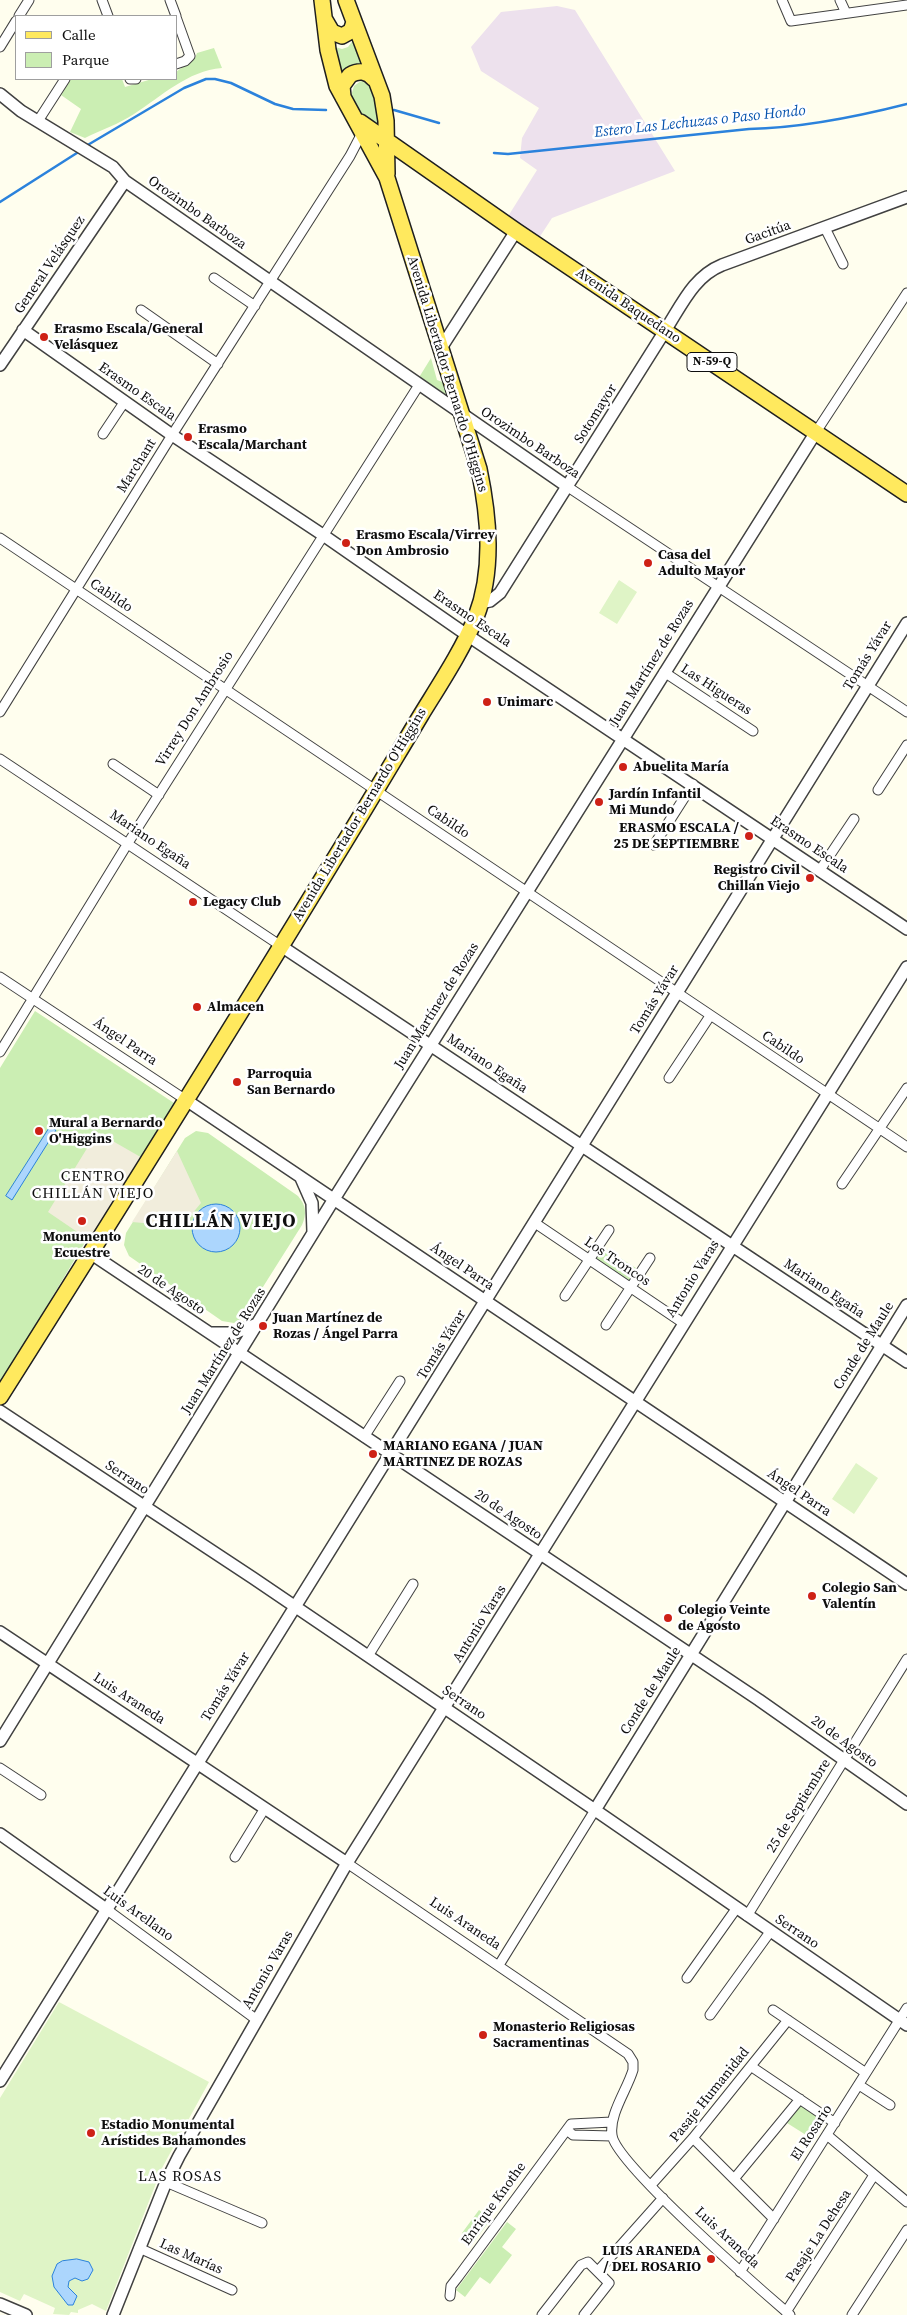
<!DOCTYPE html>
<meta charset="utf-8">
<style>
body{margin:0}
#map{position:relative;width:907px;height:2315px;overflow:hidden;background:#fffeee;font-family:"Source Serif 4",serif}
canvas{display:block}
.legend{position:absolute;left:15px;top:15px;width:162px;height:65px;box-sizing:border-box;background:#fff;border:1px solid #9f9f9f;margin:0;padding:6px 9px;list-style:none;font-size:15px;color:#0e0e0e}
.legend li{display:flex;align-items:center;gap:10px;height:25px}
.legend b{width:25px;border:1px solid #9f9f9f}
</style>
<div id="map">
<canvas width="907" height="2315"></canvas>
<ul class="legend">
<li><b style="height:6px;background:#ffe95e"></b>Calle</li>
<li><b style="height:14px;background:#cbeeb3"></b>Parque</li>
</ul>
</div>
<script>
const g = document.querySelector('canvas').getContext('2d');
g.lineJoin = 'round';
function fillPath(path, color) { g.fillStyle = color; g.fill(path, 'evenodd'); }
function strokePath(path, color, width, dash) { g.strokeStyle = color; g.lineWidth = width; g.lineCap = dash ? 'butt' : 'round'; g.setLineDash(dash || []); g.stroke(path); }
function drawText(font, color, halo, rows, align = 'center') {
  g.font = font + ' "Source Serif 4",serif'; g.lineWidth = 5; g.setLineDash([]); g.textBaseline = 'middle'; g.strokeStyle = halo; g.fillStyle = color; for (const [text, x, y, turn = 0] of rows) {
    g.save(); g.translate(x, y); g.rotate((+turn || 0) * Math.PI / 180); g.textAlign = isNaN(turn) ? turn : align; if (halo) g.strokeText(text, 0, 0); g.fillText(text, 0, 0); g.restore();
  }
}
const industrial = new Path2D(`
 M557 6 575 10 675 171 552 218 539 238 507 218 537 170 520 158 522 138 539 108 481 71 471 47 501 12Z`);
const green = new Path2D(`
 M354 39 363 67 343 77 335 47 342 49 348 47Z
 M214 48 222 68C187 71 162 96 134 114 119 124 101 130 85 138L70 132 81 109 61 95 71 79H122L125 87 152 79H176V72L195 58 197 53Z
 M361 81C379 84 380 115 382 130L361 116 351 96 354 86Z
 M431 358 437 380 445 383 449 399 418 379Z
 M35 1011 177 1105 92 1242 87 1239 0 1384V1068Z
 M196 1131 208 1133 298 1196C306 1205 307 1214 302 1225L244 1317 234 1323 222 1321 129 1256 124 1245 126 1233 185 1138Z
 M602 1246 639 1270 631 1282 595 1258Z
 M801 2105 825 2122 814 2140 787 2123Z
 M479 2210 491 2219 474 2242 462 2233Z
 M507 2222 516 2229 502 2247 512 2255 490 2284 480 2277 465 2297 456 2290Z`);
const pitch = new Path2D(`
 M619 580 637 592 617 624 599 613Z
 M856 1463 878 1478 854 1514 832 1499Z
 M59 2002 209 2082 162 2168 106 2311 92 2304 78 2310V2313L71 2312 69 2315 53 2314 55 2308 24 2294 20 2301 0 2292V2098Z`);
const plaza = new Path2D(`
 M97 1132 144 1159 92 1242 48 1212Z
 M177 1151 201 1203 191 1215 188 1227 132 1222Z`);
const water = new Path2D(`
 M50 1127 56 1130 12 1200 6 1196Z
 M192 1228a24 24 0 1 1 48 0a24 24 0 1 1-48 0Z
 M77 2259 89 2262 93 2270 88 2279 82 2281 75 2278 69 2281 68 2287 77 2296 73 2305H68L54 2287 52 2276 57 2264 62 2261Z`);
const stream = new Path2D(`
 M394 110 439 123
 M86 146 184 88 206 79H215L231 83 275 104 293 109 326 110
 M494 153 508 154 749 129C802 128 856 117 907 104
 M0 202 80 151`);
const minor = new Path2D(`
 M102 0 108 16
 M170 0 176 16
 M782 0 791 21 907 5
 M840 0 846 13
 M19 16 29 0
 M176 17 190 56 185 61 176 64
 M0 47 16 21
 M130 79H136
 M38 121 65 79
 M825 228 843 264
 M214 278 255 306
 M141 310 218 364
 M816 432 907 293
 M103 434 125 401
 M568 487 907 712
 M0 538 907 1147
 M664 672 753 731
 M0 712 172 435 350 156 362 133
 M0 759 281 946
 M113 764 159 795
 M878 790 907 745
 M654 845 693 784
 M820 870 854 819
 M0 977 186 1100
 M0 1052 128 843 419 385
 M669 1078 710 1016
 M842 1184 907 1088
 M535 1223 683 1323
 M565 1296 609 1230
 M606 1325 650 1258
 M364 1437 400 1381
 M368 1656 413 1584
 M0 1768 41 1795
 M235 1857 265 1808
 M347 1863 628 2054 633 2062V2070C627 2090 609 2114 612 2135 615 2163 761 2290 790 2315
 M106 1909 257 2020
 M747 1916 907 1659
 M499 1965 595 1810
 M687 1978 736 1909
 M773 2010 866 2073
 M710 2015 770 1932
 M752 2067 835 2123
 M859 2085 890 2105
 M567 2130 573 2135 612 2136
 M827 2135 907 2202
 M693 2138 774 2219
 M734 2179 800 2099
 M166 2182 262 2223
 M651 2185 693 2138 788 2020
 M139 2248 232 2290
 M598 2271 663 2198
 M740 2272 907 2008
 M450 2296 451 2286 458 2277 571 2124 612 2122
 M786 2312 874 2175
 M542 2315 581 2265 588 2262 609 2283 584 2315
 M852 2315 907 2230`);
const tertiary = new Path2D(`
 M0 94 21 111 113 167 125 181 568 487
 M23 330 172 435 323 535 467 635 907 929
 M441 348 516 231
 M0 365 125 181
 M480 603 490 601 500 593 668 326C683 302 695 276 722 265L907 197
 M281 946 907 1362
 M186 1100 907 1584
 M301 1178 312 1203 313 1232
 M90 1253 759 1700 907 1804
 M210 1333H235L259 1323
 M0 1411 253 1578 595 1810 907 2025
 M0 1632 347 1863
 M0 1741 334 1199 816 432
 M595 1810 907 1305
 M0 1834 106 1909
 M0 2081 907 623
 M0 2304 26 2315
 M113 2315 166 2182 179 2156 347 1863 907 967`);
const primary = new Path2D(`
 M346 0 382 96 386 121 387 174
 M325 20 332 32 342 36 351 31 354 22
 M343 97 342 86 350 75C359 70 367 71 374 79
 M360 122 516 231 907 494
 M0 1397C111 1221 222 1044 330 866 361 816 391 765 421 715 440 684 462 651 476 617 494 570 489 517 479 469L387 178 337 86 328 50 322 0`);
const markers = [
 [44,337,5,"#ce2116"],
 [188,437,5,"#ce2116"],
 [346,543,5,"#ce2116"],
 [648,563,5,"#ce2116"],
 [487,702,5,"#ce2116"],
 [623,767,5,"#ce2116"],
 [599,802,5,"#ce2116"],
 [749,836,5,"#ce2116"],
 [810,878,5,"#ce2116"],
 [193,902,5,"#ce2116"],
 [197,1007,5,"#ce2116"],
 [237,1082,5,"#ce2116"],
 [39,1131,5,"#ce2116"],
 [82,1221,5,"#ce2116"],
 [263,1326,5,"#ce2116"],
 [373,1454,5,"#ce2116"],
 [812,1596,5,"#ce2116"],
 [668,1618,5,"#ce2116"],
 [483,2035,5,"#ce2116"],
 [91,2133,5,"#ce2116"],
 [711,2259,5,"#ce2116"]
];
const shields = [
 [712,362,50]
];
const shieldNames = [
 ["N-59-Q",712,362]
];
const streetNames = [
 ["Orozimbo Barboza",197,213,35],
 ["Gacitúa",768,233,-20],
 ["General Velásquez",50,265,-56],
 ["Avenida Baquedano",628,306,34],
 ["Avenida Libertador Bernardo O'Higgins",447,374,73],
 ["Erasmo Escala",137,392,35],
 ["Sotomayor",596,414,-58],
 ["Orozimbo Barboza",530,443,34],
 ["Marchant",137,466,-58],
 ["Cabildo",111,596,34],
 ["Erasmo Escala",472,619,34],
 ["Tomás Yávar",868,656,-58],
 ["Juan Martínez de Rozas",652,663,-58],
 ["Las Higueras",716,690,33],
 ["Virrey Don Ambrosio",195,709,-58],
 ["Avenida Libertador Bernardo O'Higgins",360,815,-59],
 ["Cabildo",448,822,34],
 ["Mariano Egaña",150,840,34],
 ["Erasmo Escala",809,845,34],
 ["Tomás Yávar",655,1000,-58],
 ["Juan Martínez de Rozas",437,1006,-58],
 ["Ángel Parra",125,1042,34],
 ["Cabildo",783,1048,34],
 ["Mariano Egaña",487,1064,34],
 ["Los Troncos",617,1262,34],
 ["Ángel Parra",462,1267,34],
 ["Antonio Varas",693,1279,-58],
 ["Mariano Egaña",824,1289,34],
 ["20 de Agosto",171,1290,34],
 ["Tomás Yávar",442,1345,-58],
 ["Conde de Maule",864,1346,-58],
 ["Juan Martínez de Rozas",224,1351,-58],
 ["Serrano",127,1478,34],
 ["Ángel Parra",799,1493,34],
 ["20 de Agosto",508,1515,34],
 ["Antonio Varas",480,1624,-58],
 ["Tomás Yávar",226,1687,-58],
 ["Conde de Maule",651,1691,-58],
 ["Luis Araneda",129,1699,33],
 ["Serrano",464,1703,34],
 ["20 de Agosto",844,1742,36],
 ["25 de Septiembre",799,1806,-58],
 ["Luis Arellano",138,1914,36],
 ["Luis Araneda",465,1924,34],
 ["Serrano",797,1932,34],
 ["Antonio Varas",268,1970,-60],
 ["Pasaje Humanidad",710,2095,-51],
 ["El Rosario",812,2133,-57],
 ["Enrique Knothe",494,2204,-54],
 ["Pasaje La Dehesa",819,2236,-57],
 ["Luis Araneda",727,2238,43],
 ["Las Marías",191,2257,24]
];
const poiNames = [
 ["Erasmo Escala/General",54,329],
 ["Velásquez",54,345],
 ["Erasmo",198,429],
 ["Escala/Marchant",198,445],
 ["Erasmo Escala/Virrey",356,535],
 ["Don Ambrosio",356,551],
 ["Casa del",658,555],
 ["Adulto Mayor",658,571],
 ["Unimarc",497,702],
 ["Abuelita María",633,767],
 ["Jardín Infantil",609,794],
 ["Mi Mundo",609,810],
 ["ERASMO ESCALA /",739,828,"right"],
 ["25 DE SEPTIEMBRE",739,844,"right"],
 ["Registro Civil",800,870,"right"],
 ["Chillan Viejo",800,886,"right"],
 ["Legacy Club",203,902],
 ["Almacen",207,1007],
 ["Parroquia",247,1074],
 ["San Bernardo",247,1090],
 ["Mural a Bernardo",49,1123],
 ["O'Higgins",49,1139],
 ["Monumento",82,1237,"center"],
 ["Ecuestre",82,1253,"center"],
 ["Juan Martínez de",273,1318],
 ["Rozas / Ángel Parra",273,1334],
 ["MARIANO EGANA / JUAN",383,1446],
 ["MARTINEZ DE ROZAS",383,1462],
 ["Colegio San",822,1588],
 ["Valentín",822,1604],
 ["Colegio Veinte",678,1610],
 ["de Agosto",678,1626],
 ["Monasterio Religiosas",493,2027],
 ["Sacramentinas",493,2043],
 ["Estadio Monumental",101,2125],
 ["Arístides Bahamondes",101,2141],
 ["LUIS ARANEDA",701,2251,"right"],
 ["/ DEL ROSARIO",701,2267,"right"]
];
const waterNames = [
 ["Estero Las Lechuzas o Paso Hondo",700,122,-6]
];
const neighbourhoodNames = [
 ["CENTRO",93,1177],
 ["CHILLÁN VIEJO",93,1194],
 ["LAS ROSAS",180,2177]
];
const districtNames = [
 ["CHILLÁN VIEJO",221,1222]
];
fillPath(industrial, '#ede1ed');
fillPath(green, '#cbeeb3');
fillPath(pitch, '#dff4c6');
fillPath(plaza, '#f1eddc');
fillPath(water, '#acd6fd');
strokePath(water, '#2b82dc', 1);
strokePath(stream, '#2b82dc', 2.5);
strokePath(minor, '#414141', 11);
strokePath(tertiary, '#414141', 14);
strokePath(primary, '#1f1f1f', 18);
strokePath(minor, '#fff', 9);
strokePath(tertiary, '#fff', 11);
strokePath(primary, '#ffe95e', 15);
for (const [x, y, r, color] of markers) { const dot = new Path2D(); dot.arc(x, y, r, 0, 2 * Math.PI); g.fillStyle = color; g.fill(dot); strokePath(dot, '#fff', 2); }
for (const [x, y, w] of shields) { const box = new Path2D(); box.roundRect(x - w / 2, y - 9.5, w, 19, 4); g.fillStyle = '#fff'; g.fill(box); strokePath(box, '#0e0e0e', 1); }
drawText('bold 12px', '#0e0e0e', null, shieldNames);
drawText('14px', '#0e0e0e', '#fff', streetNames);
drawText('bold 14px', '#0e0e0e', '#fff', poiNames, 'left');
drawText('italic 15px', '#0854ae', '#fff', waterNames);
g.letterSpacing = '1px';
drawText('15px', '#0e0e0e', '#fff', neighbourhoodNames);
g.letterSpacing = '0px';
g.letterSpacing = '1px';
drawText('bold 19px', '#0e0e0e', '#fff', districtNames);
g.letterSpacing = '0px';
</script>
